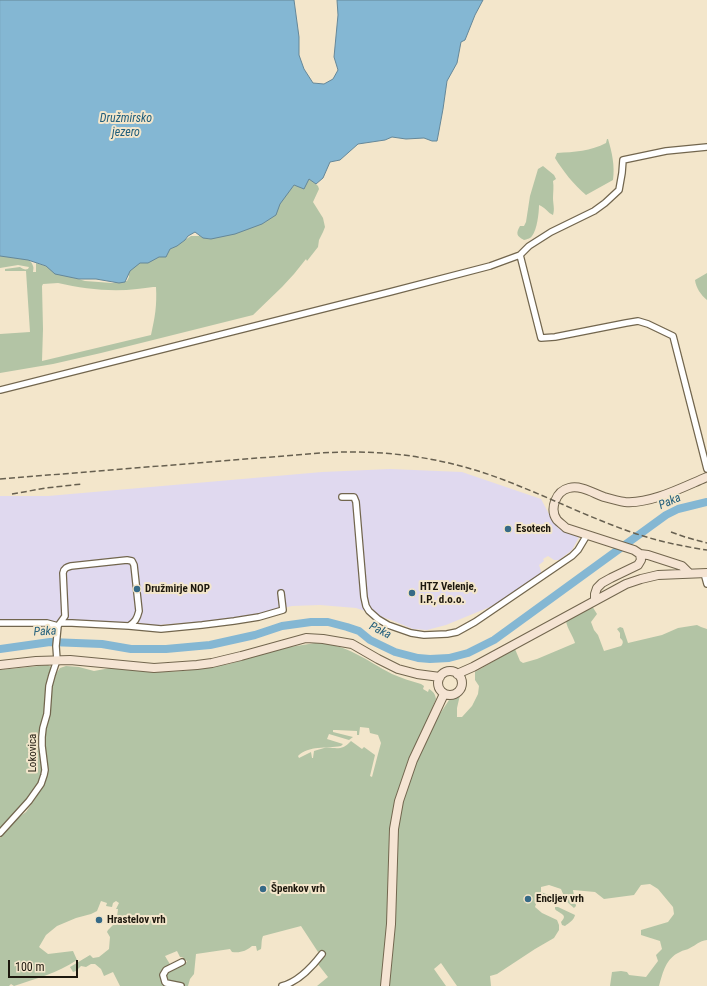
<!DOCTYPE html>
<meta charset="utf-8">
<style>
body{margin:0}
#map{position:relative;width:707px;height:986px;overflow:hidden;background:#f3e6cb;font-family:"Roboto Condensed",sans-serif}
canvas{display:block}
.scale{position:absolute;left:8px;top:960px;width:70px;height:18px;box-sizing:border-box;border:2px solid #1d180e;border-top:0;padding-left:5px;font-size:12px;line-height:14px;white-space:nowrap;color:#1d180e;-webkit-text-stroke:3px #f3e6cb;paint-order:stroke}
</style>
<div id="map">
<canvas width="707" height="986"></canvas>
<div class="scale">100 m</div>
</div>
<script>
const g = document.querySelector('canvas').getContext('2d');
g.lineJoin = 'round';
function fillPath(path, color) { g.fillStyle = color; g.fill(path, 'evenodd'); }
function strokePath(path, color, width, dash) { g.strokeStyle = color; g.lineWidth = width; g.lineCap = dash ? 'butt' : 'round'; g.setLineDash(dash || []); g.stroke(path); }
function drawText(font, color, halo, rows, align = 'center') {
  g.font = font + ' "Roboto Condensed",sans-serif'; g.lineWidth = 4; g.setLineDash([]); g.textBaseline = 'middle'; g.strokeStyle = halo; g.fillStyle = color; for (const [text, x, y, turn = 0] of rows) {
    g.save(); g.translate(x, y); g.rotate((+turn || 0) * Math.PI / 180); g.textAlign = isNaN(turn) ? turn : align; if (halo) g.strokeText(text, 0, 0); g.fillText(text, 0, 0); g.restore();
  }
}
const industrial = new Path2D(`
 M390 469 462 472 541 499 549 514 558 528 577 535 579 537 577 541 572 550 559 560H554L548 556 543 559 544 561 539 565 541 571V574L502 602 446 625 427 630 413 629 391 620 356 608 320 605 292 606 234 619 146 626 39 621 0 624V496H48L322 472Z`);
const green = new Path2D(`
 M607 139H608C612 152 615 166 613 180L586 195C574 185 563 171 555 158L557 153C574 152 591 151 606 143Z
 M543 166 554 175 556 179 553 181C554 187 553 192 553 198 553 204 555 209 553 215 548 213 545 207 539 205 539 213 537 230 532 236 530 239 527 239 524 240 516 236 516 233 520 226H524L526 222 530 196 538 169Z
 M309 178 318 186 319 189 313 202 323 218 325 227 323 232 319 240 318 247 307 261 306 259 294 274 282 287 253 315 101 353 53 364 0 373V334L30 332 26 271H5V269L20 267C23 269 25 270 28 269L29 267 18 265 0 268V256C8 256 31 255 33 266 34 268 33 270 33 272H36V263L52 268 61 274 85 281 112 283 127 281 129 277 128 272 132 266 172 248 191 236H200L208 239 265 222 290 188 295 185ZM58 283C84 289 111 292 137 289 143 288 148 288 153 287H156C157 306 155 317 151 335L42 361 43 329 42 286 43 284Z
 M707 273V300C701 295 696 288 695 280Z
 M592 606 597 614 591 622 594 630 598 635 604 651 621 646C624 643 623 640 620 638V633L617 629 620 627 623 628 628 643 662 635 678 628 697 625 701 627 707 629V940C699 941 696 945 690 948 687 950 683 950 680 952 666 958 663 972 659 986H610L612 972 621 971 627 972 629 975 646 977 658 961 656 955 662 949 660 941 641 935V930L668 922 674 914 673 907 658 889 650 884 641 885 634 895 604 899 595 892 573 890 576 906 574 908 566 901 561 889 549 885 541 887V892L546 894 552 896 553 899V901L548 902 537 901 535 907 542 913 557 920 559 925V930L554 938 535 949 497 974 490 976 491 986H457L441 963 434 969 446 986H388L392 962 398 825 401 808 406 789 417 759 438 717 449 700 457 695H460L457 708V717H462L472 706 478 694 479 686 475 680V672L515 649 520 661 523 663 537 659 575 643C573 636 567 628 566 621Z
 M315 643C348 644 365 660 392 674 401 678 411 681 421 684L424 686 423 689 428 692 429 689C434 692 435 694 436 699L420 737 408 761 401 783 394 811 388 874 387 927 383 978 382 986H317L328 977 317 963 324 954 320 951 318 952 301 926 263 936C261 941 262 944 261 949L257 951 256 946H252C246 951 241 953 232 952L230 949 196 954 194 974 190 979 188 986H183L167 981 165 975 167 972 187 962 186 960 184 961 183 957H180L177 951 165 956 171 966 164 970 163 984 165 986H120L113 972 104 976 101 969 95 964H91L86 967 81 966 76 971 73 972 70 967 90 955 93 958 99 957 109 949 110 937 107 932 108 930 113 925H116L118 909H116L119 903 116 901 113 903 112 907 106 906 107 903 101 901 97 911 91 914 76 918 57 926 46 935 39 947 48 954 73 951 77 960C56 974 37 978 14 986L11 984 9 986H0V838L19 817 26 812 35 799 43 783 44 736 47 722 51 687 53 678 60 668 66 666 79 667 94 671 110 668 158 672 183 671 229 664 284 648ZM360 727 369 728 370 733 378 735 381 743 378 754 372 777 370 776 375 755 364 747 362 749 351 741C341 752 336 747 324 748 321 749 317 750 314 751L313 758H312L311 752 299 758 298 756C309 745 326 749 341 746L343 744 327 739 329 734 349 740 353 737 333 732V730H336L357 731V735H359Z
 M48 665 51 667V671L45 714 39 738 40 750 43 771 42 776 35 790 15 813 6 821 0 828V670Z
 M555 907H558L575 915C574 920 569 923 565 926L562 925 561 922C569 914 559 914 555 909Z`);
const water = new Path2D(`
 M0 0H294L299 37V55L304 69 313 83 324 84 333 79 338 70 334 57 338 15 337 0H483L475 15 465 40 461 42 457 63 447 81 443 109 438 136 437 141H432L424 138 406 139 392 137 385 140 358 144 340 160 330 162 323 178 316 184 309 179 304 189 294 185 280 204 276 215 262 224 235 234 211 239 203 238 195 232 188 236 185 240 177 246 170 249 166 257H159L148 263H140L130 271 125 282 119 283 96 279H79L55 274 46 266 28 260 0 256Z`);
const river = new Path2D(`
 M0 649 50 642 102 644 131 649H166L210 645 255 635 282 626 311 622H328L347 627 359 631 370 640 395 652 418 658 430 659 449 658 468 653 494 640 666 515 678 509 707 502`);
const street = new Path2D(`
 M520 255 529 246 551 232 594 211 605 203 619 190 622 173 623 160 666 151 707 147
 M0 390 390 292 490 266 520 255 541 338 555 337 626 323 638 321 648 324 673 336 707 469
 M342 497H354L356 502 364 597 366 606 369 611 378 619 388 625 411 633 424 635 447 634 457 632 475 622 572 556 578 550 587 535
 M704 573 707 584
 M0 623H47L58 626 60 623H72L129 626C135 622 137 619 139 611L134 565 132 561 127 560 71 566C67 567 64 568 63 573L65 616 60 623
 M129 626 161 629 202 625 234 621 259 617 283 610 281 593
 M0 833 29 801 41 784 44 775 45 770 42 746V737L43 728 47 714 49 686 52 675 57 660 56 646 58 626
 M181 986 166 983 165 982 163 975 166 970 182 962
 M282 986C298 982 312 967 322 954`);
const secondary = new Path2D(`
 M689 573 682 566 648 555 640 554 634 550 566 528C563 525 560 523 557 520 549 509 556 491 569 488 581 485 593 493 604 497 611 499 618 501 625 502 651 504 683 487 707 477
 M595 600V594L597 588 602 583 611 578 638 565 641 560 640 554
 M0 665 36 661 70 660 154 668 197 665 212 663 241 656 306 638 323 639 352 644 378 659 398 669 417 674 440 677
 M438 683a12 12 0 1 1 24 0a12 12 0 1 1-24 0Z
 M457 674 473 667 626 584 641 579 658 575 707 573
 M385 986 391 924 394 829 399 801 413 760 444 694`);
const rail = new Path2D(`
 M0 479 320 453C384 449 444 457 504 480 546 496 586 516 628 531 653 540 680 546 707 550
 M12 494 46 488 82 484
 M671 532 685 537 707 543`);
const markers = [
 [508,529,4,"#366a87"],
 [137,589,4,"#366a87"],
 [412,593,4,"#366a87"],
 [263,889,4,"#366a87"],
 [528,899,4,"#366a87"],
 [99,920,4,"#366a87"]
];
const poiNames = [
 ["Esotech",516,529],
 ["HTZ Velenje,",420,587],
 ["I.P., d.o.o.",420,600],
 ["Družmirje NOP",145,589],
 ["Špenkov vrh",271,889],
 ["Encljev vrh",536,899],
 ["Hrastelov vrh",107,920]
];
const streetNames = [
 ["Lokovica",33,753,-90]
];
const waterNames = [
 ["Družmirsko",126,119],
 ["jezero",126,133],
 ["Paka",670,502,-24],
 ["Paka",380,631,27],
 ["Paka",45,632,-3]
];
fillPath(industrial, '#e0d9ef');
fillPath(green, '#b3c4a5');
fillPath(water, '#84b7d3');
strokePath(water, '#658798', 1);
strokePath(river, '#84b7d3', 8);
strokePath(street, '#72664e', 8);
strokePath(secondary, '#72664e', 10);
strokePath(street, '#fff', 5.5);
strokePath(secondary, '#f5e4d3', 8);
strokePath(rail, '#676050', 1.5, [6, 3]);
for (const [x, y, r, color] of markers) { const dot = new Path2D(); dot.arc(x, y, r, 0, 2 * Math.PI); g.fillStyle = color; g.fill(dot); strokePath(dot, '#f3e6cb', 1.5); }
drawText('bold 11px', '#1d180e', '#f3e6cb', poiNames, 'left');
drawText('11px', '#1d180e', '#f3e6cb', streetNames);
drawText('italic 12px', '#215e7b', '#f3e6cb', waterNames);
</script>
